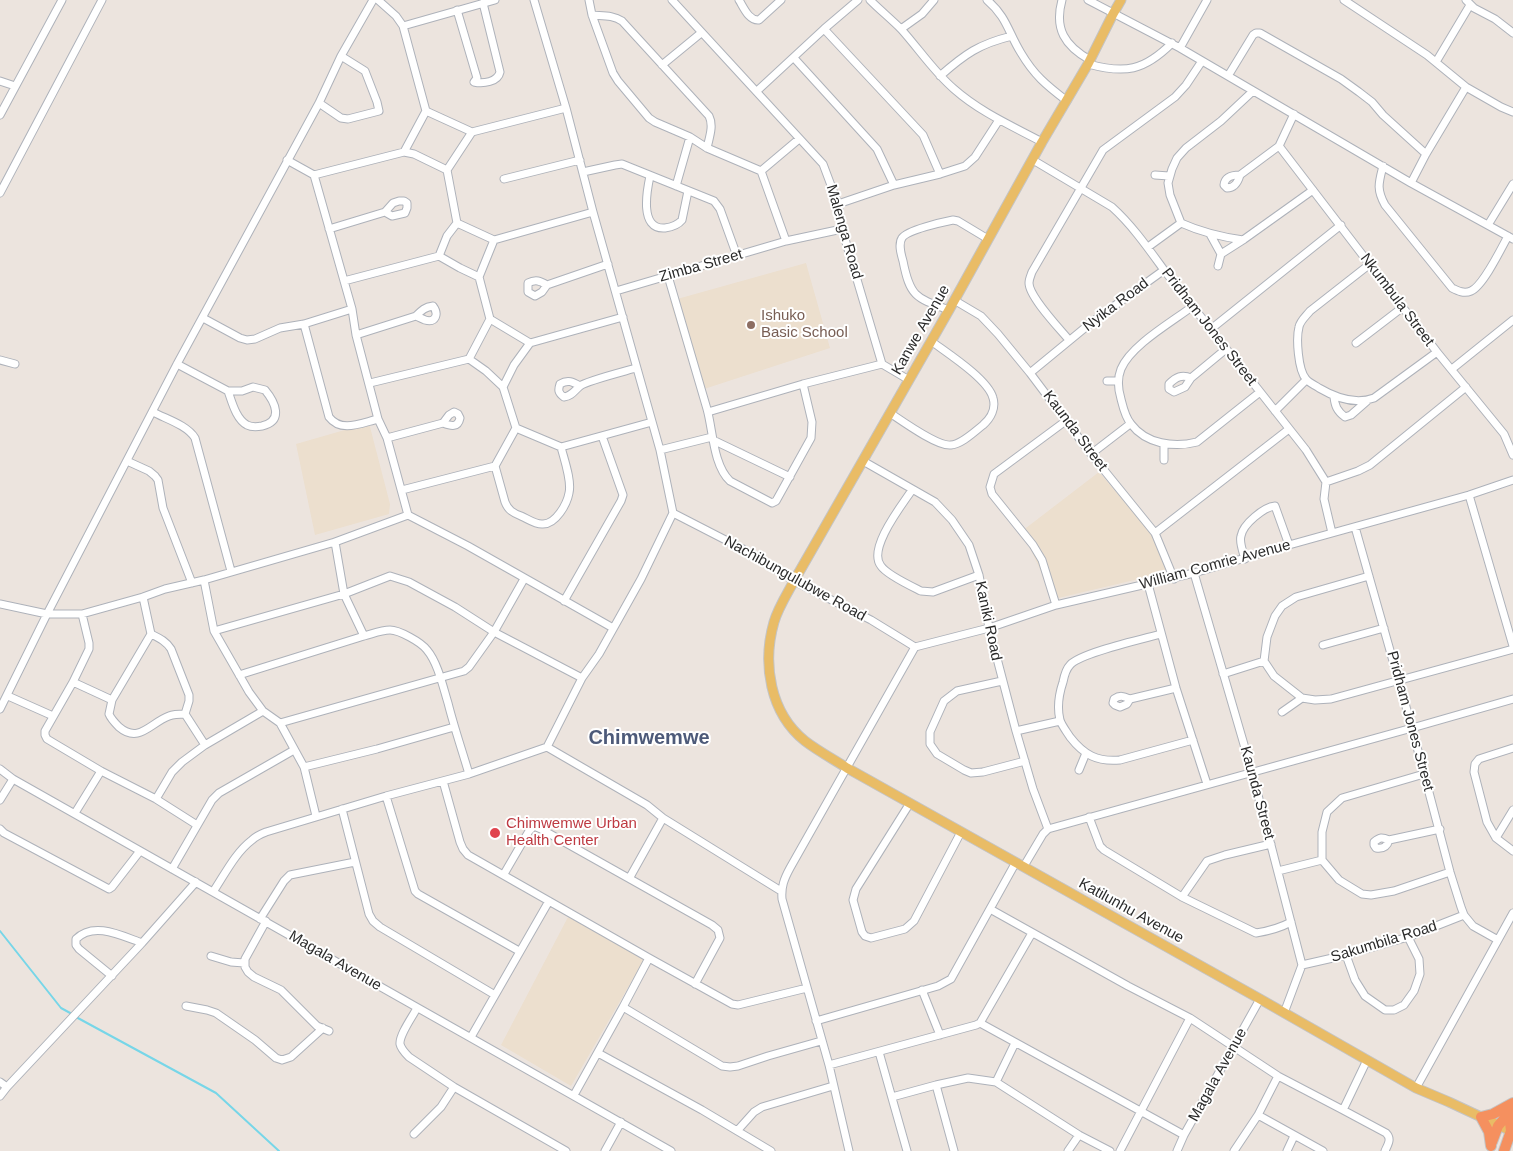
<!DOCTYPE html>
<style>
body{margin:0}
canvas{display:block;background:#ece4de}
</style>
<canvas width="1513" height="1151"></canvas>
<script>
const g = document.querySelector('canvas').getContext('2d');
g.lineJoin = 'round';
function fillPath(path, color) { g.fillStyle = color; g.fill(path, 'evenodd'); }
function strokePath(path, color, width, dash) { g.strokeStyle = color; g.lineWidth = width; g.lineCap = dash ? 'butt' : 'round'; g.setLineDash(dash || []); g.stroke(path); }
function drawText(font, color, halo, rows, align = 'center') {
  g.font = font + ' Arial,sans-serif'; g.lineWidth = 4; g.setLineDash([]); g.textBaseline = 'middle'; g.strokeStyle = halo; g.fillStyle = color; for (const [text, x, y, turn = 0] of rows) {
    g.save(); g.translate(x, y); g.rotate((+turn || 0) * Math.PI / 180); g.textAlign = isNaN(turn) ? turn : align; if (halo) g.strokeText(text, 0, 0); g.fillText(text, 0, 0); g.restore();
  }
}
const education = new Path2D(`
 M806 263 830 348 698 391 670 301Z
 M369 423 390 504 389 514 315 535 296 444Z
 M1099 472 1150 532 1167 569 1143 578 1054 599 1022 531Z
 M568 917 645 958 571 1086 501 1045Z`);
const stream = new Path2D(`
 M0 931 61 1008 72 1014
 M76 1017 216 1093 279 1151`);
const minor = new Path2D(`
 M378 0 396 16 403 26 426 111 404 152
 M589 0 592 15 613 73 618 81 649 118 655 122 690 137 707 148 761 171 786 241 842 229
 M672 0 823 164 838 204 842 229 882 364 909 380
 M739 0C744 8 749 21 759 20L781 0
 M870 0C880 10 891 19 901 29 919 49 934 72 954 89 980 112 1012 126 1042 142
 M987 0C1007 17 1008 32 1021 53 1034 75 1046 85 1067 101
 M1062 0C1054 29 1065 46 1090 60
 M1088 0 1180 48 1411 183 1513 239
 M1344 0 1427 55 1466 87 1501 107 1513 112
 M1466 0 1474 8 1495 19 1513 33
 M457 10 477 78 474 82C483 84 498 82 500 72L483 3
 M592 15C603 16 613 15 622 21L709 116C714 126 709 138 707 148
 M403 26 495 0
 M824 29 923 135 940 174
 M901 29 922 14 934 0
 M1180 48 1207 0
 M794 58 877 149 894 185
 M1436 62 1470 5
 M1088 64C1125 74 1144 71 1172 43
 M662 65 701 33
 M940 76C965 54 979 44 1012 36
 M1228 76 1253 35 1256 33H1260L1341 79 1359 92 1372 102 1383 115 1426 154
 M0 81 15 86
 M757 91 824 29 858 0
 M319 103 341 118 348 119 379 111 377 102 365 71 341 56
 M426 111 472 132 566 108
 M0 115 62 0
 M1279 146 1437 352 1504 434 1513 455
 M287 160 314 175 352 309 356 335 378 419 387 438 408 515 468 546 613 628
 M1033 160 1112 207C1132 225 1148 248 1164 270L1306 450 1326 482 1324 499 1332 533
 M1383 166C1379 182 1376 189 1385 205L1452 288C1458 291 1464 294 1471 291 1483 286 1501 249 1508 236
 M761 171 799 139
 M583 172 615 165 622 164 714 201 720 209 737 256
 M314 175 404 152 414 154 447 170
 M1155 175 1169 176
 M1240 175C1233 175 1225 176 1224 185L1227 188C1235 188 1238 182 1240 175L1279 146 1294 114
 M650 176C647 190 639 230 665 228 672 227 678 225 682 220L688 191
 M504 179 580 160
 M1411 183 1426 154 1466 87
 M676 186 690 137
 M0 193 102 0
 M838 204 894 185 940 174 965 166 975 157 999 120
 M457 223 494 240 593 212
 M1488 225 1513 184
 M329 229 385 212 393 203 399 201H404L407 203V208L405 213 392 216 385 212
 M1210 234 1221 254 1218 266
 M1243 240C1222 237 1201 232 1181 223L1170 195 1168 183 1172 169 1177 158 1186 148 1221 121 1253 91
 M1148 247 1181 223
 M1221 254 1243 240 1313 190
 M439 256 447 236 457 223 447 170 472 132
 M1370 264 1310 311C1306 316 1300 321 1299 327 1296 338 1298 370 1306 379 1309 383 1315 385 1319 388 1336 398 1355 405 1374 398L1437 352
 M668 276C681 321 694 365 707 409 713 430 713 465 730 481L772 503 776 501 811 438 812 422 803 384
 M344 281 439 256 460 268 479 277
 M547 285C540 281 536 279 528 283V292L535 296 542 292 547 285 608 264
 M616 291 786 241
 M954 300 981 316 998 334 1030 373 1091 454 1155 533 1174 579
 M1193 306C1172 322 1131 345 1121 369 1117 379 1118 389 1121 399 1123 407 1125 417 1131 424 1146 444 1174 448 1197 442L1260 392
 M949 310C916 298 910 297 903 261 901 254 898 244 902 238 907 230 943 222 953 220L958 221 988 239
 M203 318 240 338 247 340 255 339 280 328 304 324 352 309
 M490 319 530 343
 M304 324 329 417C341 433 361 423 378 419
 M1211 329 1341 225
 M356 335 416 316C422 310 425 307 433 306 439 314 436 323 425 320 423 319 418 317 416 316
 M1069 340C1060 329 1029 297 1029 283 1029 279 1031 275 1032 272L1103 150 1175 97 1186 85 1202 61
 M1356 343 1403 307
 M469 359 490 319 479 277 494 240
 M0 360 15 364
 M177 364 228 391H242L253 387 265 390C275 402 284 421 262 426 257 427 251 427 247 425 236 419 232 402 228 391
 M1452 369 1513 320
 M1030 373 1092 322 1164 270
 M1191 378C1182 374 1176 377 1169 384V389L1174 392 1185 387 1191 378 1226 349
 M1107 381H1118
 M370 383 469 359 486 371 503 387 516 428 495 466 505 502C508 510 513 513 521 516 528 519 536 525 543 524 556 524 567 504 569 493 572 481 564 459 561 447
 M580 386C573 382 568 379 560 384 558 390 558 393 564 397 572 396 574 391 580 386 586 381 626 371 636 368
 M503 387 514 365 530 343 623 317
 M1334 397C1335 406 1337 411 1345 417L1351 415 1367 401
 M1275 411 1306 380
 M153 412C166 419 187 425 195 438L231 571
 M708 412 803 384 882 364
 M890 413C902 421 938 447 951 445 962 444 974 432 983 425 991 418 996 408 993 398 988 379 947 353 931 341
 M516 428 561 447 652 422
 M387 438 443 423C451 426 458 428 460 418L458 414 454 412 449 415 443 423
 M713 440 790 477
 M660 450 712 437
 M1091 454 1130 424
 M1164 460V444
 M127 461 149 471 155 476 158 480 163 508 192 583
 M863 461 935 502 952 520 969 545 979 575 989 628 1016 731 1033 789 1048 829
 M1326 482 1358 471 1370 465 1466 387
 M402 490 495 466
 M912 490C902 505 867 549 881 566 887 575 911 586 921 591L933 592 979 575
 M1469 495 1513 646
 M673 513 743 549 794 581 871 620 915 647
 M1355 527 1412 728 1450 872 1461 907 1464 915 1473 926 1498 940
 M1155 533 1289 429
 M335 542 344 594 364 636
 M1245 559C1243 552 1239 542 1241 536 1243 524 1264 507 1275 506L1289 545
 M1194 573 1252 772 1302 965 1284 1013
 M1369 576 1296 597 1282 606 1275 616 1267 637 1264 661 1274 676 1302 698 1315 700 1331 699 1513 649
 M204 580 214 631 249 692 263 711 280 723 304 767 316 816
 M1148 584 1176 688 1207 784
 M143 597 151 634 112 700 109 714C111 719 115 723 119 727 139 744 150 723 169 716 174 714 180 714 185 714
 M564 601 621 501 623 495 602 436
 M0 604 47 614H82L143 597 165 589 204 580 335 542 408 515
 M1056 605 1042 560 1033 545 992 494 990 487 994 474 1067 420
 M82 614 89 643V649L73 682 45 731V735L47 739 101 771 156 799 197 825
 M214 631 344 594 390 576 409 582 455 607 494 632 582 678
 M151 634C159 638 166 641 171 649L189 695V701L185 714
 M1161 634C1143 639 1080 653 1070 665 1066 669 1064 677 1063 682 1059 694 1057 708 1060 720 1062 726 1067 732 1070 737 1084 755 1097 762 1120 760L1193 740
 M1323 645 1384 628
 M915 647 989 628 1056 605 1194 573 1289 545 1469 495 1513 480
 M1223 674 1264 661
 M239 675 364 636C372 634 381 630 390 630 399 630 421 642 427 650 438 663 443 687 448 703 454 727 462 750 469 774
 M1002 681 957 691 944 701 930 732V744L937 754 964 770 971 773 983 772 1025 761
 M73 682 112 700
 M8 696 53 716
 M1130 699C1123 696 1120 695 1114 699L1113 703 1115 705 1120 707 1127 704 1130 699 1176 688
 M0 709 47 614 177 364 319 103 341 56 373 0
 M1282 712 1302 698
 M185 714 205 745
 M280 723 464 671 469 667 494 632 524 579
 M1016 731 1060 721
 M547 747 647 805 663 818 781 891
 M1513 748 1479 759 1475 764 1474 772 1487 822 1496 838 1513 851
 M304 767 377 749 454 727
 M0 769 13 779 671 1151
 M1079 770 1086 753
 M1424 774 1342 798 1327 812 1322 832V860L1339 880 1362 894 1371 895 1394 891 1450 872
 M443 781 460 842 463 849 468 855 649 958 732 1004 738 1005 807 988
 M386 796 415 891 418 894 519 951
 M156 799 172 772 182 762 205 745 263 711
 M0 800 13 779
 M910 803 856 889 853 900 862 932 865 936 871 938 905 929 914 921 961 832
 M342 809 369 914 373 921 380 927 495 995
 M75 813 101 771
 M1089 817 1100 846 1104 850 1182 897 1256 933C1269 931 1280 928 1291 922
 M0 829 4 833 109 889 112 887 140 851
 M1496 838 1513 810
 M1389 840C1387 847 1383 849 1376 848L1374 845V842C1380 837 1382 837 1389 840L1440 829
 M1024 866 1043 834 1048 829 1412 728 1513 699
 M172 869 212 800 219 793 294 750
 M1278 871 1322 860
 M504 874 529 831 534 826 541 829 712 925 718 930 720 938 695 984
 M630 877 663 818
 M213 892C225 874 235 853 252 840 256 836 261 834 266 832L386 796 469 774 547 747 582 678 599 654 641 579 673 513 660 450 593 212 566 108 534 0
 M1182 897 1207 861 1225 855 1271 844
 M990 909 1128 986 1190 1018 1278 1076 1343 1110 1367 1060
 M260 919 284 881 290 875 355 862
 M266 921 245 959V967L248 972 254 977 281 990 317 1026 329 1031
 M1346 955 1355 980 1365 996 1385 1010H1394L1404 1005 1414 991 1420 974 1419 959 1408 937
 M211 956 231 962 244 963
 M649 958 623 1007 722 1066 730 1067 738 1066 768 1056 821 1041
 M1302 965 1346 955 1408 937 1464 915
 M112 976 79 949 76 945V939C94 921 122 936 142 943
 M922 990 940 1035
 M186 1006 207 1010 216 1013 255 1040 276 1058 282 1060 291 1057 323 1028
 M417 1008C413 1016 399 1035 400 1044 401 1049 405 1053 409 1057L454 1087 566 1151
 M816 1021 938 986 951 979 1016 862
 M980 1023 1184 1135
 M471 1037 549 901
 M879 1052 907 1151
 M598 1053 702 1110 771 1151
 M829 1065 976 1025 980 1023 1032 933
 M0 1082 7 1087
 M996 1082 1015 1043
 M1416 1088 1513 913
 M574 1095 623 1007
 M0 1096 7 1087 142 943 196 882
 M892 1097 936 1085
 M1343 1110 1386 1133C1392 1139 1388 1144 1385 1151
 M1258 1115 1323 1151
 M737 1131 754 1112 762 1107 833 1086
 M414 1134 441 1107 454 1087
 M605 1151 621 1122
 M849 1151 829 1065 782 899C781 887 784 879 790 868L915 647
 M954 1151 936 1085 968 1078 996 1082 1079 1135 1110 1151
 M1068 1151 1079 1135
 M1120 1151 1190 1018
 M1177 1151 1184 1135 1260 999
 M1234 1151 1258 1115 1278 1076
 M1287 1151 1294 1136`);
const major = new Path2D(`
 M1121 0 1113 14 1088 64 1042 142 949 310 794 581C787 594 778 608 774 622 762 664 770 713 805 741 818 751 833 759 847 768L1260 999 1416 1088 1449 1102 1511 1131`);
const highway = new Path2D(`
 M1492 1142 1498 1126 1509 1113 1513 1105
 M1491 1146 1489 1132 1481 1117 1493 1114 1513 1103
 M1504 1151 1511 1131 1509 1113`);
const markers = [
 [751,325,5,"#8d6e63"],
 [495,833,6,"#e0444e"]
];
const streetNames = [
 ["Malenga Road",844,232,74],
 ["Zimba Street",701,266,-16],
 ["Nkumbula Street",1397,300,53],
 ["Nyika Road",1116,305,-37],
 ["Pridham Jones Street",1209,327,52],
 ["Kanwe Avenue",921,330,-60],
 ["Kaunda Street",1075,431,53],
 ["William Comrie Avenue",1215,565,-15],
 ["Nachibungulubwe Road",795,579,29],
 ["Kaniki Road",988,621,78],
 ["Pridham Jones Street",1410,721,75],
 ["Kaunda Street",1257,793,75],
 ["Katilunhu Avenue",1131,911,29],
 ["Sakumbila Road",1384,942,-17],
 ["Magala Avenue",335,961,30],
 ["Magala Avenue",1218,1075,-61]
];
const educationNames = [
 ["Ishuko",761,316],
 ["Basic School",761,333]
];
const healthNames = [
 ["Chimwemwe Urban",506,824],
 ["Health Center",506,841]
];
const districtNames = [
 ["Chimwemwe",649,738]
];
fillPath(education, '#ecdfce');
strokePath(stream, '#77d6e8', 2);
strokePath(minor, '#aeb2ba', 9);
strokePath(major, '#c4c4c4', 11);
strokePath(highway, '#c4c4c4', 12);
strokePath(minor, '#fff', 7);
strokePath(major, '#e9bc66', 9);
strokePath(highway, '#f5905f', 10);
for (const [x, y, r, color] of markers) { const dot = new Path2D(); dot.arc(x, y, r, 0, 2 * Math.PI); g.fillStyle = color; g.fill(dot); strokePath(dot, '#fff', 2); }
drawText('15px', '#2b2b2b', '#fff', streetNames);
drawText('15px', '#785e54', '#fff', educationNames, 'left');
drawText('15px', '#be3a42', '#fff', healthNames, 'left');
drawText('bold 20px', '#4d5a79', '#fff', districtNames);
</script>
